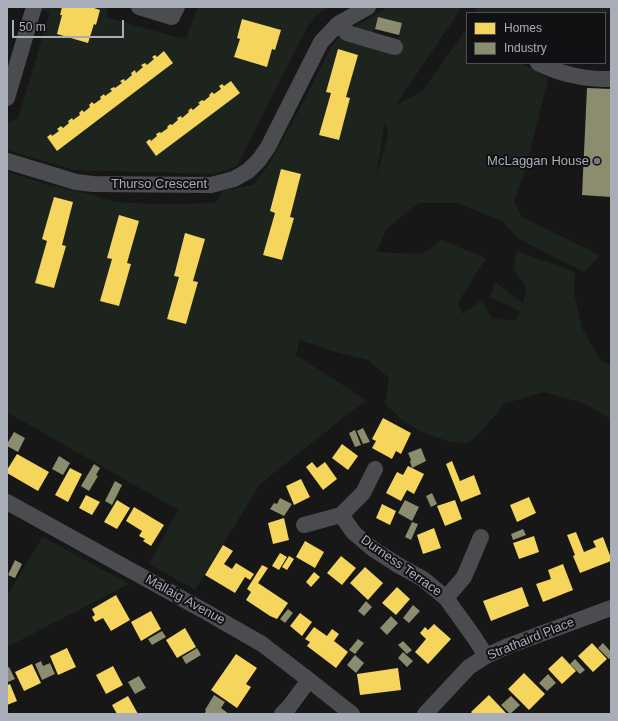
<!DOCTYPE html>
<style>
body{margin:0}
#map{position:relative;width:618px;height:721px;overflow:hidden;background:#171717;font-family:Arial,sans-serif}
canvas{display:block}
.frame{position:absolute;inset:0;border:8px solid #a8adb8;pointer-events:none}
.legend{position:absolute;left:466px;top:12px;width:140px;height:52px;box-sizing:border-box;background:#111113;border:1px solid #4d4f55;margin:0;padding:5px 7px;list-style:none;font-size:12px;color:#a8adb8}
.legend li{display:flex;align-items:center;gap:8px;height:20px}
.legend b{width:20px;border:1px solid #4d4f55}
.scale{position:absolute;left:12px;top:20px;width:112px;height:18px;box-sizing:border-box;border:2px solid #a8adb8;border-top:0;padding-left:5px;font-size:12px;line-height:14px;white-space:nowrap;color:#a8adb8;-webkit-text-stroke:3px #111113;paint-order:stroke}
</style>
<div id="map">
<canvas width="618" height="721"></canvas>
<div class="frame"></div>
<ul class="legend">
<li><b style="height:11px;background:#f6d55c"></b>Homes</li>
<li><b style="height:11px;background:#8c8c6e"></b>Industry</li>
</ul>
<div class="scale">50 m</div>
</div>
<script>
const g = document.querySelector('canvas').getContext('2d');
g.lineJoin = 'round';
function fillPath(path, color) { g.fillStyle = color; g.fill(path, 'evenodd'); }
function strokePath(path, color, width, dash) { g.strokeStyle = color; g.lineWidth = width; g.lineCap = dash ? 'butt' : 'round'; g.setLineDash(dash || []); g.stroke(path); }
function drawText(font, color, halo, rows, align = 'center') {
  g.font = font + ' Arial,sans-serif'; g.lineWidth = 4; g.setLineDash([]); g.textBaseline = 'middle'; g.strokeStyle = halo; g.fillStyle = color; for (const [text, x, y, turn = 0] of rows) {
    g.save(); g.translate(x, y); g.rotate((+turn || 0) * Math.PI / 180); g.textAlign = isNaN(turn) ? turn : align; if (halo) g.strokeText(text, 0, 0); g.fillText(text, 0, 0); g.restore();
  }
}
const green = new Path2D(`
 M40 7H108L106 17 151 30 186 39 198 7H330L318 14 308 26 237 166 215 174 74 170 7 150V122L18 119 50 12 39 9Z
 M388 7H462L396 105 422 91 454 47 463 33 467 31V63H521L548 78 525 170 514 202 522 217 600 255 584 272 519 239 502 221 457 203H419L387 228 376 252 422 254 441 240 486 258 457 304 463 314 482 300 492 319 515 320 522 312 490 297 495 282 523 303 527 289 513 268 517 251 575 272 574 293 582 328 601 361 611 366V419L584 403 543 392 504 404 481 432 469 443 450 442 422 432 402 420 385 404 389 378 368 360 329 350 300 340 296 355 366 400 260 484 195 590 149 564 178 510 7 412V172L49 185 90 194 114 202 157 204 216 203 222 191 253 185 270 163 301 106 332 45 342 36 395 51 402 23 378 17 373 37 349 30ZM385 121 388 134 376 178Z
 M477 7H610L605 21V13H475Z
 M43 537 129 584 7 647V595Z`);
const homes = new Path2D(`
 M62 7H91L100 10 96 25 94 24 88 43 57 34 62 15H60Z
 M242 19 281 30 275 50 272 49 267 67 234 57 240 39 237 38Z
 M338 49 358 55 346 97 350 98 339 140 319 135 331 93 326 92Z
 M164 51 173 63 57 151 47 137 51 134 52 136 59 131 57 129 61 126 63 128 69 123 68 121 72 118 73 120 80 115 79 113 82 110 84 112 90 107 89 105 92 102 94 104 101 99 100 97 104 94 105 96 112 91 110 89 114 87 115 88 122 83 120 81 124 79 125 81 132 75 131 73 135 70 136 73 143 67 141 65 145 63 147 65 154 59 152 57 155 55 157 57Z
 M231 81 240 93 156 156 146 142 150 139 151 141 157 136 156 134 160 132 161 133 168 128 167 127 170 124 172 125 178 120 177 118 181 116 182 118 189 112 188 111 191 108 193 110 200 104 198 103 202 100 204 101 210 96 209 95 212 92 214 94 221 89 219 86 222 84 224 86Z
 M281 169 301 174 290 217 294 218 282 260 263 255 275 213 270 211Z
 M54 197 73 202 62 245 66 246 54 288 35 283 47 241 42 239Z
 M119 215 139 221 127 263 131 264 119 306 100 301 112 259 107 258Z
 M185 233 205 239 193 281 198 282 186 324 167 319 179 277 174 276Z
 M383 418 411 433 401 454 396 451 392 459 372 448 376 441 372 439Z
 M342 444 358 456 348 470 332 458Z
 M17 454 49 472 38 491 7 473V470Z
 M452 461 460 481 474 475 481 494 461 502 446 464Z
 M312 462 317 468 325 462 337 479 323 490 306 467Z
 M408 466 424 474 414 494 407 490 401 501 386 493 397 472 403 475Z
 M70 468 82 474 68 502 55 495Z
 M301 479 310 497 294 505 286 486Z
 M86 495 100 502 92 515 79 508Z
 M529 497 536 513 517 522 510 505Z
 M117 500 130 508 117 529 104 522Z
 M455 500 462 519 445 526 437 506Z
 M382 504 396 511 390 525 376 518Z
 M134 507 164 525 151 546 143 541 145 539 139 536 142 531 126 521Z
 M284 518 289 540 273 544 268 523Z
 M434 528 441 548 423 554 417 535Z
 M576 532 584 552 596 547 593 541 603 537 611 558V561L580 573 573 556 575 555 567 535Z
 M534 536 539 552 519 559 513 543Z
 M305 541 324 552 315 568 296 557Z
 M223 545 233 551 224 564 232 569 236 563 254 574 250 580 245 577 235 593 205 575Z
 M280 553 287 557 279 570 272 566Z
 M289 556 294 559 287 570 282 567Z
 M341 556 356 568 342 585 327 573Z
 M563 564 573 590 543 602 536 584 551 579 548 570Z
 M262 565 268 568 258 583 288 603 277 619 270 616 246 600 251 592 247 589Z
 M365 567 383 583 368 600 350 583Z
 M314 572 320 577 311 587 306 582Z
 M397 587 410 599 396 615 382 603Z
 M522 587 529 606 491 621 483 601Z
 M116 595 130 620 111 631 103 618 95 622 92 617 95 615 92 609Z
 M151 611 161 629 141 641 131 622Z
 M300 613 312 622 302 636 290 626Z
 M434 624 451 639 428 664 415 652 426 639 420 633 425 627 428 630Z
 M314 627 327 636 332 629 339 634 334 641 348 652 336 668 307 646 310 642 305 639Z
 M185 628 196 647 177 658 166 640Z
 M592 643 607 659 593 672 578 656Z
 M67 648 76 667 58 675 50 656Z
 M236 654 257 668 246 684 251 687 237 708 211 690Z
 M562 656 576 671 562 684 548 669Z
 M32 664 41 683 24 691 15 672Z
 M113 666 123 685 106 694 96 675Z
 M398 668 401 690 360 695 357 674Z
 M524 673 545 694 529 710 508 689Z
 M10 684 17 701 7 705V685Z
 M489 695 507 714H473L471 712Z
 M128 696 138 714H117L112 705Z`);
const industry = new Path2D(`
 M378 17 402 23 399 35 375 29Z
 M587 88 611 89V197L582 195Z
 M363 428 370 442 363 444 357 431Z
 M355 430 361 445 355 447 349 433Z
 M14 432 25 438 18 452 7 446V444Z
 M421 448 426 461 412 468 410 461 411 460 408 453Z
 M59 456 70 463 63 475 52 469Z
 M94 464 100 468 96 475 98 476 89 491 81 486Z
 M115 481 122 485 112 505 105 501Z
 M432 493 437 504 431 507 426 496Z
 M280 498 292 504 284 516 270 509 274 503 277 504Z
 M405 500 419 507 412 521 398 513Z
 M412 522 418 524 411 540 405 537Z
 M523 529 526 535 513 540 511 534Z
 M15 560 22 564 15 578 8 575Z
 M366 601 372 607 364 616 358 611Z
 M413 605 420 611 409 623 403 618Z
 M288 609 293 613 285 623 280 619Z
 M391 616 398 623 387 635 380 628Z
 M162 631 166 637 152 645 148 639Z
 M358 639 364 643 355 654 349 650Z
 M403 641 412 650 407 654 398 645Z
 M603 643 611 652V657L609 659 598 648Z
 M197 648 201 655 186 664 182 657Z
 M403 652 413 661 407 667 398 658Z
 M355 655 364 663 356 673 347 665Z
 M575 659 585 670 580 674 570 664Z
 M41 661 43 666 50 663 55 674 42 680 35 664Z
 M9 667 15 679 8 682 7 680V668Z
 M548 674 556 683 547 691 539 683Z
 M139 676 146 688 135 694 128 682Z
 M214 695 225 702 221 708 229 714H204L206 711 205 710Z
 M511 696 520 705 510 714 501 705Z`);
const minor = new Path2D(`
 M139 7 172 17 177 7
 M338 24 347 33 395 47
 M538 63C560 74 587 80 611 79
 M7 98 34 7
 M7 161 76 182 93 184 211 185 234 179 248 171 259 160 268 147 321 42 338 24 368 7
 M7 502 208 613 262 644 309 680 352 714
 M341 515 354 533 373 549 398 565 423 579 446 598 474 637 486 656
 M304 525 341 515 363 493 375 469
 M446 598 464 577 481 537
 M282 714 289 707 309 680
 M425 714 469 667 486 656 508 646 611 608`);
const markers = [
 [597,161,4,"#757880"]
];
const poiNames = [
 ["McLaggan House",589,161]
];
const streetNames = [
 ["Thurso Crescent",159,184],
 ["Durness Terrace",401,566,35],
 ["Mallaig Avenue",185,600,29],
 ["Strathaird Place",531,639,-22]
];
fillPath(green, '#1d241e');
fillPath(homes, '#f6d55c');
fillPath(industry, '#8c8c6e');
strokePath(minor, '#4b4c50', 16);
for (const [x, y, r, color] of markers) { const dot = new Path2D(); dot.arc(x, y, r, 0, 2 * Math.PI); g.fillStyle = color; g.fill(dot); strokePath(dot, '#111113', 1.5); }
drawText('13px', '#a8adb8', '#111113', poiNames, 'right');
drawText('13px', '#a8adb8', '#111113', streetNames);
</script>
